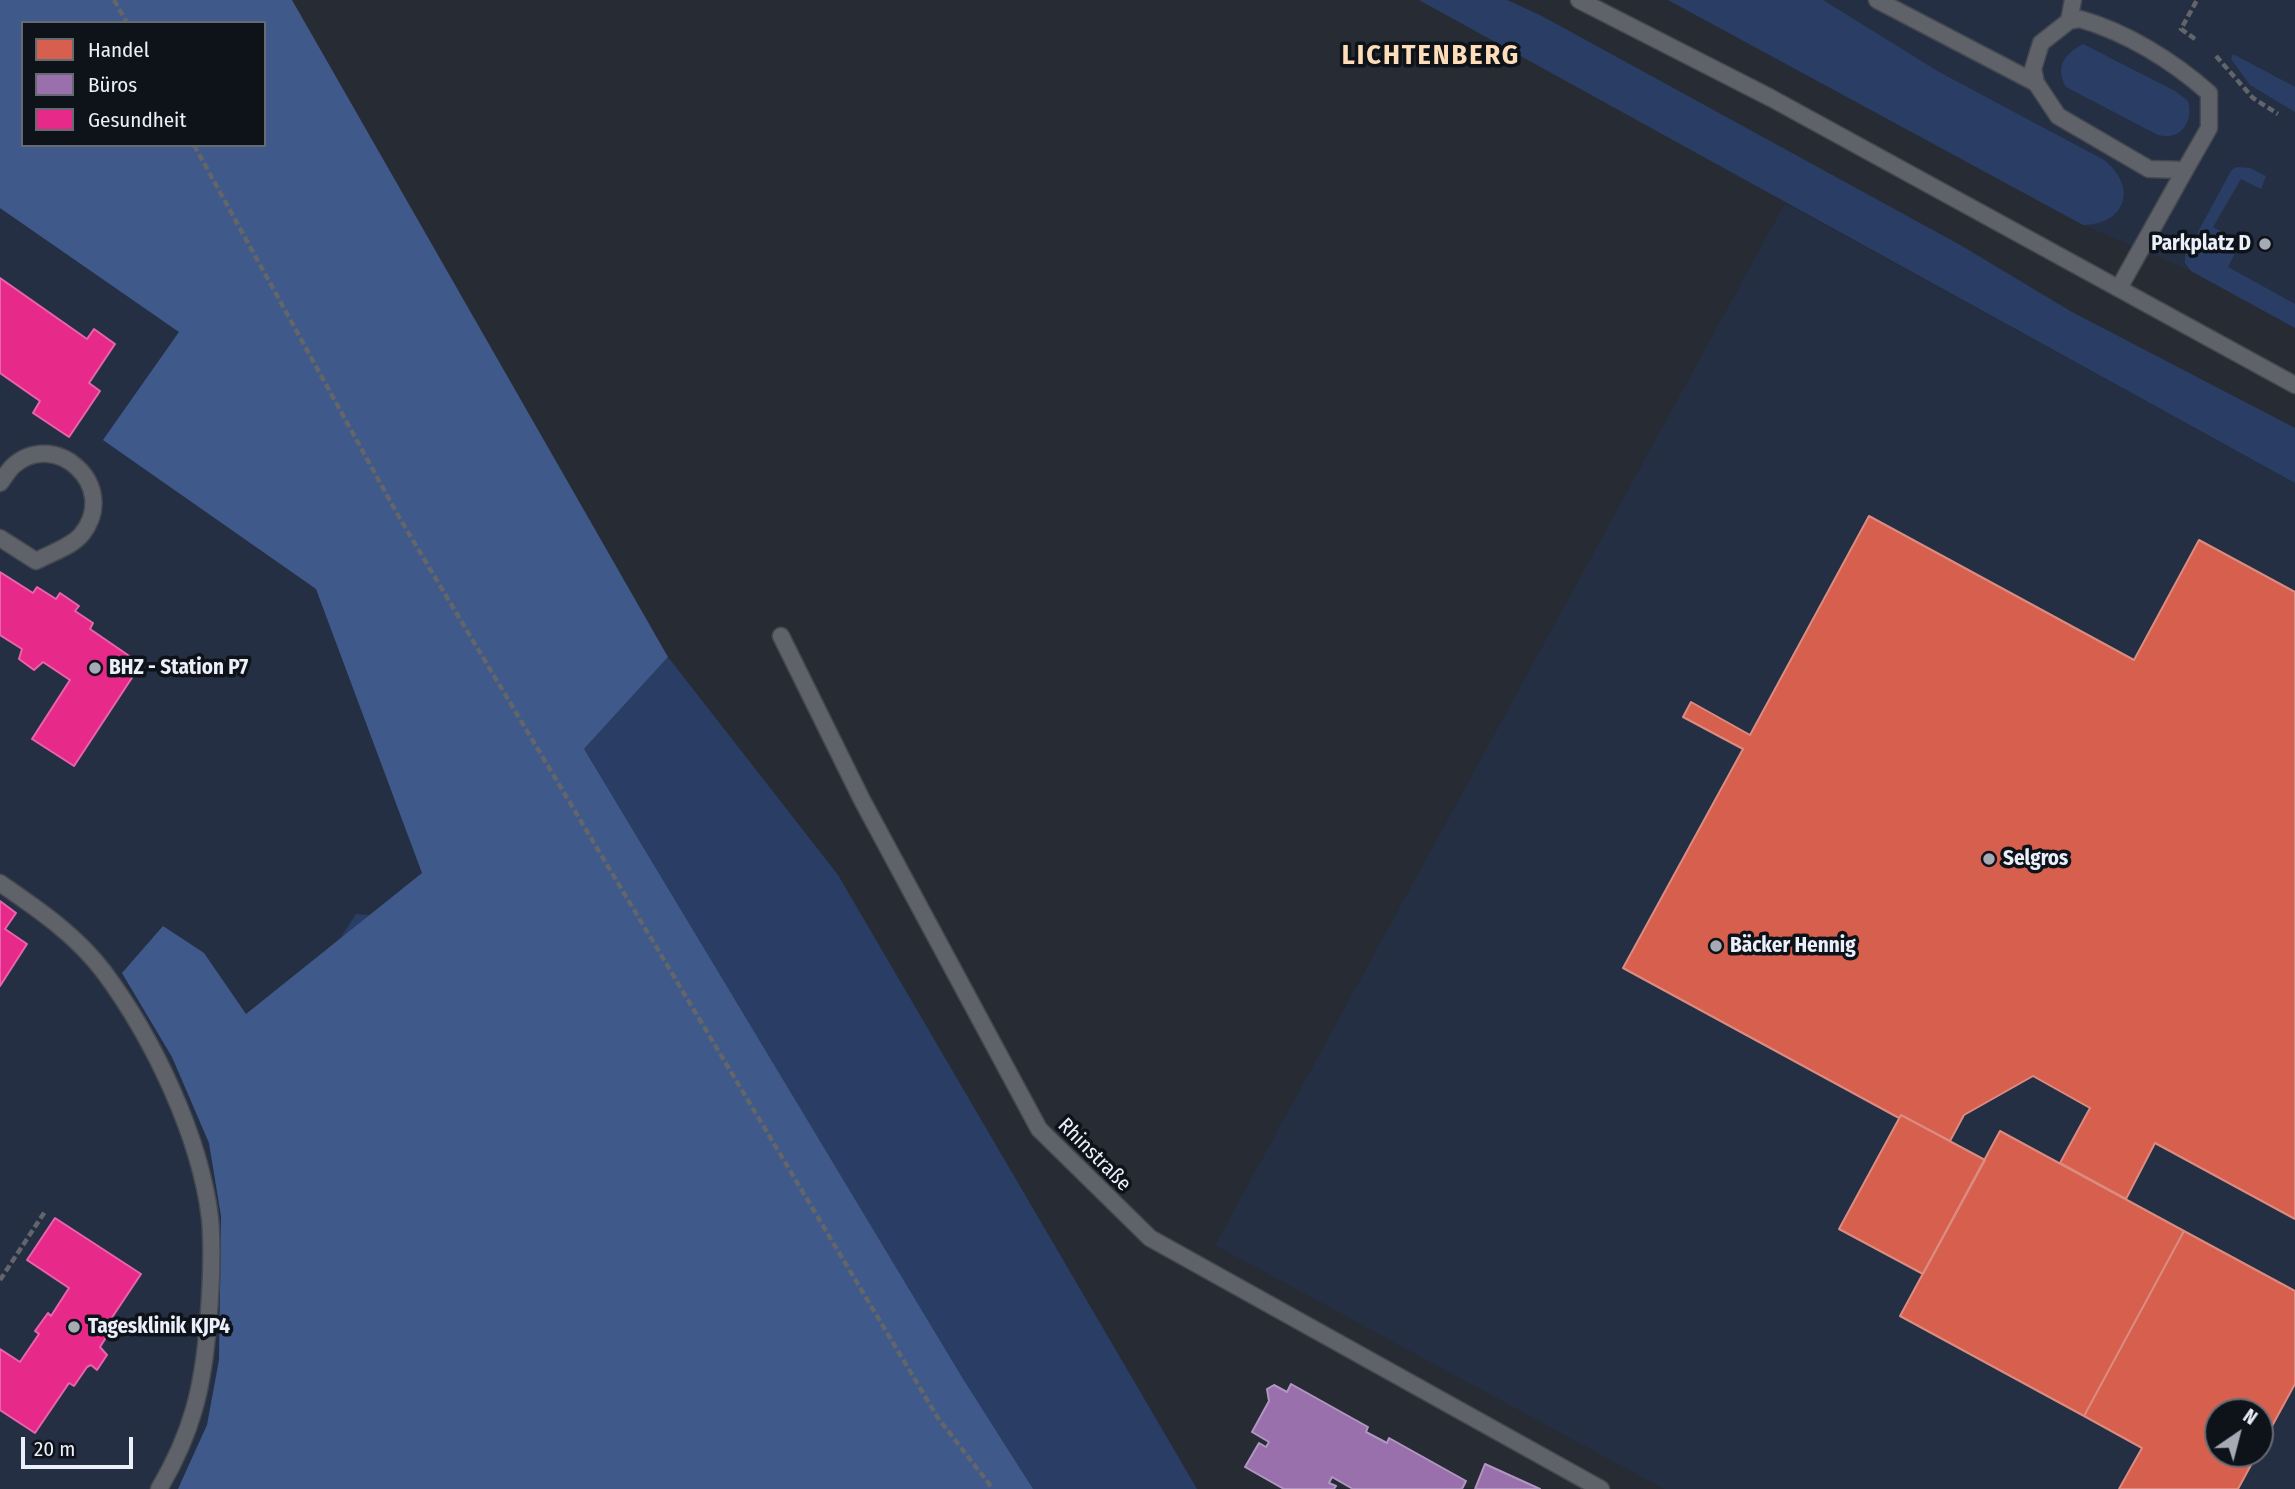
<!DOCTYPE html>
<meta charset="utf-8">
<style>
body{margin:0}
#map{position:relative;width:2295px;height:1489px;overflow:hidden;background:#272b33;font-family:"Fira Sans Condensed",sans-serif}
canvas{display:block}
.legend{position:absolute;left:21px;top:21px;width:245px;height:126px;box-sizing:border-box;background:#0e1219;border:2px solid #666a73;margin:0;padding:9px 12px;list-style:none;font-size:21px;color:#eaeffa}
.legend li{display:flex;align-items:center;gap:14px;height:35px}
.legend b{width:35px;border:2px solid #666a73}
.north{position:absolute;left:2204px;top:1398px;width:70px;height:70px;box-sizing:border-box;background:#0e1219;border:2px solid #666a73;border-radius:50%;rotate:35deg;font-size:19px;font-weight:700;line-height:28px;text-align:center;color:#eaeffa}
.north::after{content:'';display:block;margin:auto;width:24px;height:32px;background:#a6aab4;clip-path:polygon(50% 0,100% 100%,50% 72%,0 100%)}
.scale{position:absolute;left:21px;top:1437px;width:112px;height:32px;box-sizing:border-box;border:4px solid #eaeffa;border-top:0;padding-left:9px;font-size:21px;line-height:24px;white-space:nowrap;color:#eaeffa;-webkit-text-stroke:5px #0e1219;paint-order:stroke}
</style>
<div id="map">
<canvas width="2295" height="1489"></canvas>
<ul class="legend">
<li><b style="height:19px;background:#d6604d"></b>Handel</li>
<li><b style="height:19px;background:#9970ab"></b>Büros</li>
<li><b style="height:19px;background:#e7298a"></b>Gesundheit</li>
</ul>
<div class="north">N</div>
<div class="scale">20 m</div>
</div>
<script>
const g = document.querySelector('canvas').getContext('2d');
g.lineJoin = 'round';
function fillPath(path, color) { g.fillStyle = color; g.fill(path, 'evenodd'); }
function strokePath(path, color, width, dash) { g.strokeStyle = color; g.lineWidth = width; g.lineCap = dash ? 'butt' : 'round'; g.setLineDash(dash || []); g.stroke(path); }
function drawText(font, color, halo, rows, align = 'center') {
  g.font = font + ' "Fira Sans Condensed",sans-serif'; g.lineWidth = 7; g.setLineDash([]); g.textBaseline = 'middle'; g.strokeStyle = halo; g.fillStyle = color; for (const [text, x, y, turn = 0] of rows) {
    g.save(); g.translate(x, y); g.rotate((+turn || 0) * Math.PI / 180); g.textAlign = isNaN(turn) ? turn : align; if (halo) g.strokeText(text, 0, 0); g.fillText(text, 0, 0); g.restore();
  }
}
const built = new Path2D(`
 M1668 0H2295V328L2191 271 2083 225Z
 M1785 203 2295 483V1489H1664L1215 1245ZM2218 1412H2260V1454H2218Z
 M0 208 180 332 104 440 316 589 580 934 209 1143 221 1216 219 1360 207 1425 178 1489H0Z`);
const green = new Path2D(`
 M0 0 23 23V145L585 748 668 657 838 875 1197 1489H178L207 1425 219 1360 221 1216 209 1143 356 914 579 934 431 668 103 440 179 332 0 208Z
 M1419 0H1507L1540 15 1962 246 2072 312 2295 428V483Z
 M1668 0H1823L1939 72 2104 160C2138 187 2126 224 2083 225Z
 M2083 44 2175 91 2188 101C2194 122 2180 141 2158 135L2066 87C2055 67 2064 54 2083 44Z
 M2233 54 2295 87V112L2250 85 2231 59Z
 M2236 167 2250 168 2266 176 2261 189 2241 179 2213 227 2234 239 2237 249 2228 267 2295 304V328L2191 271 2185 263V256L2231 171Z`);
const forest = new Path2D(`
 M0 0H292L668 657 584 749 963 1379 1033 1489H178L207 1425 219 1360 221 1216 209 1143 172 1057 122 973 163 926 204 953 246 1014 422 873 316 589 103 440 179 332 0 208ZM23 23H264V145H23Z`);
const shops = new Path2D(`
 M1869 516 2134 660 2199 540 2295 592V1219L2155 1143 2126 1199 2060 1163 2090 1108 2033 1076 1964 1115 1950 1141 1901 1115 1899 1118 1623 968 1743 749 1683 717 1691 702 1750 735Z
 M1901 1115 1985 1160 1923 1274 1839 1229Z
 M2000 1131 2184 1231 2084 1416 1900 1316Z
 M2184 1231 2295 1291V1384L2260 1448V1412H2218V1454H2257L2238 1489H2119L2142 1448 2084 1416Z`);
const offices = new Path2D(`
 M1291 1384 1368 1427 1366 1432 1387 1443 1389 1438 1466 1481 1462 1489H1353L1332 1477 1329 1483 1336 1486 1334 1489H1284L1245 1467 1259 1443 1266 1447 1269 1442 1252 1432 1269 1401 1267 1389 1274 1385 1287 1392Z
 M1485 1464 1540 1489H1475Z`);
const health = new Path2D(`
 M0 278 87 339 94 329 115 344 89 383 100 391 69 437 33 413 40 401 0 373Z
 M0 572 33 593 37 587 56 599 60 593 79 606 75 611 93 623 90 629 141 664 74 766 32 739 70 680 43 662 34 670 19 659 22 649 0 635Z
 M0 901 16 913 5 929 27 944 0 986Z
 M55 1218 141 1274 107 1325 112 1328 100 1347 107 1355 97 1370 91 1365 87 1367 74 1386 69 1383 35 1433 0 1410V1349L20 1362 39 1334 35 1331 48 1313 51 1316 69 1288 27 1260Z`);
const path = new Path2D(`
 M114 0 127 23
 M2195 39 2181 29 2197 0
 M2216 56 2253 98 2278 114
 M194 145 399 517 938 1418 993 1489
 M0 1280 46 1210`);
const service = new Path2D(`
 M1579 0 1771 98 2295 385
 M1877 0 2036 83
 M2080 19C2126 32 2173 61 2209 93V128L2185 170 2149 169 2058 116 2036 83 2033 69 2041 43 2069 21Z
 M2069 21 2073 0
 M2119 288 2185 170
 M0 483C4 478 8 471 13 466 55 428 120 486 82 534 73 546 49 554 36 561L0 538
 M781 636 862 800 1039 1129 1150 1238 1601 1489
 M0 883C38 909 76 935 104 972 153 1038 200 1136 210 1218 213 1253 211 1289 208 1324 203 1388 192 1433 159 1489`);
const markers = [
 [2265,244,7,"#a6aab4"],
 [95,668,7,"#a6aab4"],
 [1989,859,7,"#a6aab4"],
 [1716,946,7,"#a6aab4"],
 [74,1327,7,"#a6aab4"]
];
const poiNames = [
 ["Parkplatz D",2251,244,"right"],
 ["BHZ - Station P7",109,668],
 ["Selgros",2003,859],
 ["Bäcker Hennig",1730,946],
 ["Tagesklinik KJP4",88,1327]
];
const streetNames = [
 ["Rhinstraße",1094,1155,45]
];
const districtNames = [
 ["LICHTENBERG",1431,56]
];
fillPath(built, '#252f43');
fillPath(green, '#2a3e65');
fillPath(forest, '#3f598a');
fillPath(shops, '#d6604d');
strokePath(shops, '#dc8b81', 2);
fillPath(offices, '#9970ab');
strokePath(offices, '#b196c3', 2);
fillPath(health, '#e7298a');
strokePath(health, '#e864ac', 2);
strokePath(service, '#44484f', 19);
strokePath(path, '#62656a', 4.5, [7, 3.5]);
strokePath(service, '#5f6369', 16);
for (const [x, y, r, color] of markers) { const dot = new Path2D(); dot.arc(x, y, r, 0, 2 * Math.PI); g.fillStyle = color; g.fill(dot); strokePath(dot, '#0e1219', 2.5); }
drawText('bold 21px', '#eaeffa', '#0e1219', poiNames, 'left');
drawText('21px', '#eaeffa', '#0e1219', streetNames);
g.letterSpacing = '2px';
drawText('bold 28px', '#feddb9', '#0e1219', districtNames);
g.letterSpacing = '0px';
</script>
